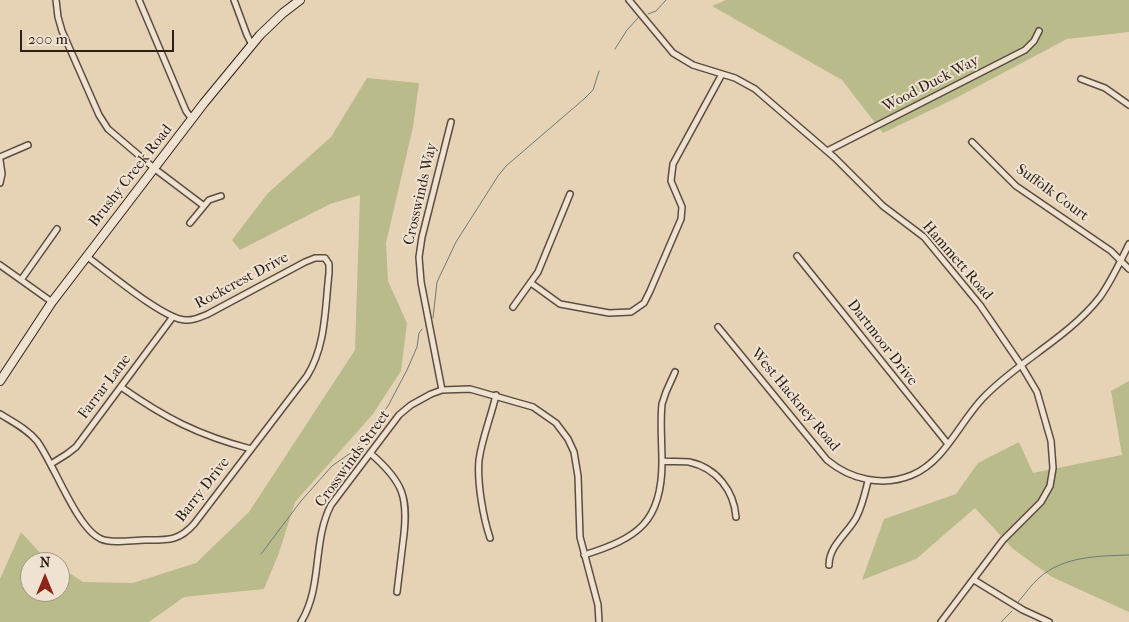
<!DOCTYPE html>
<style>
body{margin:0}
#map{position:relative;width:1129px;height:622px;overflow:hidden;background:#e6d3b6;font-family:"IM FELL French Canon",serif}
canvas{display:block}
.north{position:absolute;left:20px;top:552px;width:50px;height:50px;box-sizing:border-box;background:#efe2d0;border:1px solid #a19487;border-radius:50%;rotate:0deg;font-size:14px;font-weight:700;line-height:20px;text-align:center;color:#2d201a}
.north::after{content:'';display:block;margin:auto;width:18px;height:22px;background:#8f2418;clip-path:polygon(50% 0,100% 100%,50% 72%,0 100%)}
.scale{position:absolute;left:20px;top:30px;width:154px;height:22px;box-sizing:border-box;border:2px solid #2d201a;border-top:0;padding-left:6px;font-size:15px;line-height:18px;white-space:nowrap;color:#2d201a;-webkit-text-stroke:4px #efe2d0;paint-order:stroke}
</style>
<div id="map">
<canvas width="1129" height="622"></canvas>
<div class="north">N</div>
<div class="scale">200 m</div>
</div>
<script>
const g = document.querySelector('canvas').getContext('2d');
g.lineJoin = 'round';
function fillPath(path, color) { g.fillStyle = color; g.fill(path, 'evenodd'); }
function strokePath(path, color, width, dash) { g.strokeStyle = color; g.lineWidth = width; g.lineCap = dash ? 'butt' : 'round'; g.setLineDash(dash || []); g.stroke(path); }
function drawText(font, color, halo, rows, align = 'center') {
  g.font = font + ' "IM FELL French Canon",serif'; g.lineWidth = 4; g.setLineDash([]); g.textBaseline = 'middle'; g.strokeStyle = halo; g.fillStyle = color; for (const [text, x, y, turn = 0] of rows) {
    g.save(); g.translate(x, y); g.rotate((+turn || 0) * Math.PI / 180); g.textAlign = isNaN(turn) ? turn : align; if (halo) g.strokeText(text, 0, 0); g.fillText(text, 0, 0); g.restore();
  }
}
const green = new Path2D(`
 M726 0H1129V32L1067 39 954 99 883 133 842 80 712 6Z
 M367 78 419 83 413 127 386 243 388 281 407 323 401 371 373 414 295 502 279 553 264 589 184 597 149 622H0V579L21 532 43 556 52 562H30V592H60V567L83 582 133 583 196 563 249 512 355 350 360 195 330 204 240 250 232 240 268 193 331 137Z
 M1129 381V612L1052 577 1013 549 975 508 916 559 862 580 884 519 956 494 978 463 1019 442 1033 473 1122 455 1111 391Z`);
const stream = new Path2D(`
 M648 14 656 11 666 0
 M615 49 627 30 638 18
 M433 318 437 282 456 242 498 176 506 166 584 99 593 90 599 71
 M261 554 301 501 332 466 352 452 388 406 407 370 417 347 419 333 422 329
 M1018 602C1025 594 1031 585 1039 578 1063 556 1099 556 1129 555
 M1001 622 1012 611`);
const street = new Path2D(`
 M56 0 58 17 62 31 99 115 108 129 155 169 204 206
 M139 0 186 111 192 119
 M234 0 247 35 252 45
 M629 0 673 53 693 65 735 78 755 89 835 158 883 206 924 237 980 305 1021 365 1037 392 1051 441 1053 468 1050 486 1041 502 1003 540 941 622
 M1081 79 1105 88 1129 105
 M972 142 1016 186 1111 251 1129 269
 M827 151 1025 50 1034 41 1039 31
 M0 157 28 145
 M0 160 2 174 0 183
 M190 223 209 200 221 196
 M797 256 948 444
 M0 265 52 302
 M21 280 57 229
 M531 283 560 304 609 313 631 312 644 303 650 291 681 219 682 207 671 181 673 164 722 74
 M513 307 538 272 570 194
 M718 327 827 460C851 480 883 487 912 475 945 461 959 423 983 398 1018 361 1068 338 1100 297 1112 280 1120 262 1129 244
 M121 387C165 418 198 435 251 449
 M442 390 421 282 419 257 422 237 451 122
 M0 414C13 422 27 429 37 441 54 464 77 529 101 539 113 544 132 540 146 540 168 540 179 541 194 524L307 376C326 346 325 308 329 273V264L325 258H315L305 262 208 314C201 317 193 321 185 320 163 319 107 271 86 256
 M370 453C404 482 409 498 403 542 401 559 399 575 397 592
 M662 461C671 462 680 461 689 462 717 468 734 491 736 517
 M51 464 67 454 76 447 172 318
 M490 538C483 517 477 482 479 460 482 438 491 417 496 395
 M584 555C638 538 662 522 662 462 662 442 660 423 662 404L666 392 675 372
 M829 565C829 546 847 534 856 518 862 507 865 493 868 481
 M974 580 1023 610 1049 622
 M301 622C323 586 312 542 331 505L399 415 411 405 431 394 442 390 470 389 533 407 556 423 568 439 574 452 578 476 580 537 598 605 599 622`);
const secondary = new Path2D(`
 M0 381 52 302 204 103 260 35 283 13 300 0`);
const streetNames = [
 ["Wood Duck Way",931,84,-27],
 ["Brushy Creek Road",131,176,-52],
 ["Suffolk Court",1052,193,36],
 ["Crosswinds Way",421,194,-77],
 ["Hammett Road",957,261,49],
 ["Rockcrest Drive",242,281,-28],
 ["Dartmoor Drive",882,343,52],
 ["Farrar Lane",105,387,-53],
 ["West Hackney Road",795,400,50],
 ["Crosswinds Street",353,459,-54],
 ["Barry Drive",203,490,-52]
];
fillPath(green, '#b9bb8b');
strokePath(stream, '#6d7b76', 1);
strokePath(street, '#5b4d41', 8);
strokePath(secondary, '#2d201a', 10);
strokePath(street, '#efe2d0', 5);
strokePath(secondary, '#efe2d0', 8);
drawText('15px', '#2d201a', '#efe2d0', streetNames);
</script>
